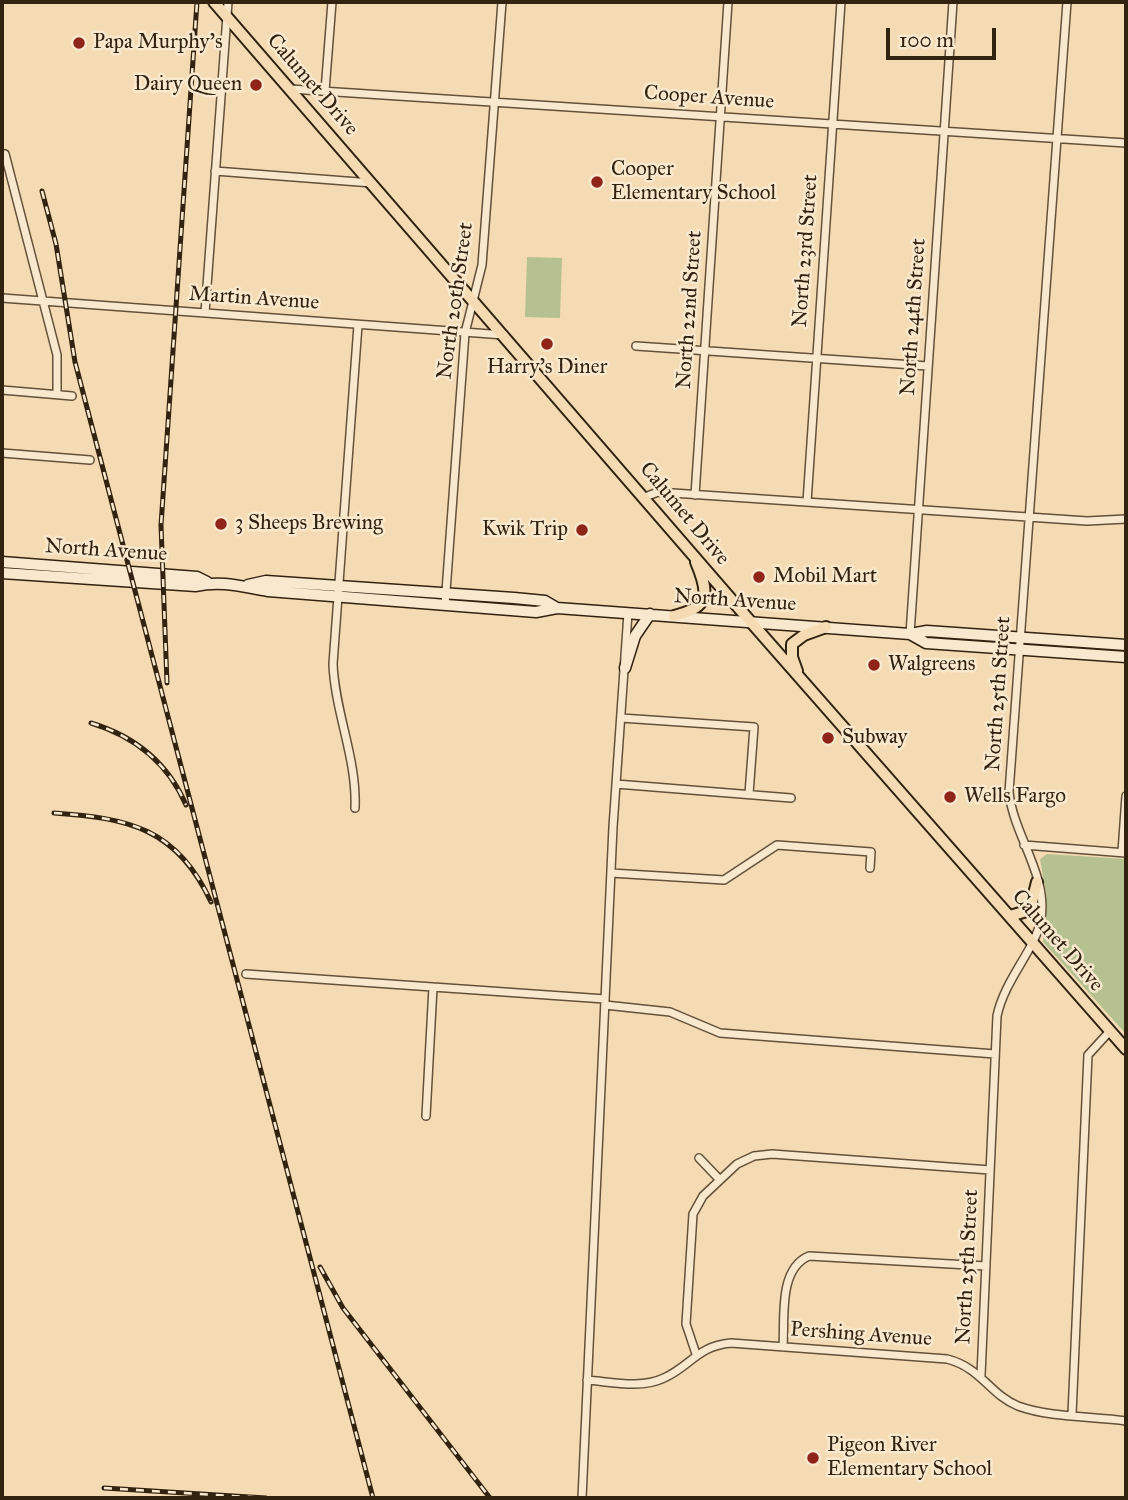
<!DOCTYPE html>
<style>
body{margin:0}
#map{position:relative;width:1128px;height:1500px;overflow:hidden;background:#f5dbb3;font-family:"IM FELL Great Primer",serif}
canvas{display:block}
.frame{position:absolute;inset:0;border:4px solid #322311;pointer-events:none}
.scale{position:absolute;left:886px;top:28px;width:110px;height:32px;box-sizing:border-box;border:4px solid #322311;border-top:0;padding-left:9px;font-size:21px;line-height:24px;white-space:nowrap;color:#322311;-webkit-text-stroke:5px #f8e8ce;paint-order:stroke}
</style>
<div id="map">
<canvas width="1128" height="1500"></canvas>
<div class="frame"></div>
<div class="scale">100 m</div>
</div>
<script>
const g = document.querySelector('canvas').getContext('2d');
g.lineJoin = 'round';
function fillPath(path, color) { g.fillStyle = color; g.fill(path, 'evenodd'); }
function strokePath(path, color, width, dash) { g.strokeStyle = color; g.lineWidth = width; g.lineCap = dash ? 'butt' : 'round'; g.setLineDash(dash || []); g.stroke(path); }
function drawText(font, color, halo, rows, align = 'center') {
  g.font = font + ' "IM FELL Great Primer",serif'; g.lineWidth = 5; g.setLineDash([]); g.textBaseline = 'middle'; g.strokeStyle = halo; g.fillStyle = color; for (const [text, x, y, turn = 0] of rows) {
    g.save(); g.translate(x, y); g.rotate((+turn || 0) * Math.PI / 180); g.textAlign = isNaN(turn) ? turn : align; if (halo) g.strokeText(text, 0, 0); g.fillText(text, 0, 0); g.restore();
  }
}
const green = new Path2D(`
 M527 257 562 258 560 318 525 317Z
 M1047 854 1126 859V1034L1043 942 1046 894 1040 859Z`);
const street = new Path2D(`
 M290 89 1126 143
 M325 91 332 2
 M2 154H5L57 355V394
 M215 171 372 183
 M2 298 504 335
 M205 313 228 2
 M636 346 928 366
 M2 390 72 396
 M2 453 90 460
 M695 495 728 2
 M645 497 658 492 1087 521 1126 519
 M807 502 841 2
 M445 605 465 333 482 265 502 2
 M910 634 953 2
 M621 718 754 727 749 794
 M616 784 791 798
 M355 808C357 758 335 713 333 664L358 325
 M1024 845 1126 853
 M1122 852 1126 796
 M611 873 724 880 777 845 871 852 870 868
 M246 974 605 999
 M605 1005 670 1012 720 1033 995 1054
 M426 1116 433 987
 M699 1158 720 1180
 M783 1347C785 1318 778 1269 809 1256L986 1266
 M696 1354 686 1324 693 1214 703 1196 737 1164 754 1156 772 1154 990 1170
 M981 1375 997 1016C1005 978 1037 948 1041 918 1048 875 1013 834 1009 792L1067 2
 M587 1380C612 1382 641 1389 664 1378 691 1366 697 1346 731 1343L947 1359C982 1368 989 1394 1018 1406 1051 1418 1092 1416 1126 1421
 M1072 1414 1088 1055 1110 1031
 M582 1498 613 827 628 613`);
const secondary = new Path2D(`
 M2 562 197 577 207 582
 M2 573 196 586C222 580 243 587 268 591L536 612 557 608 910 634 927 631 1126 645
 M248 585 266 581 514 598 545 601 557 608
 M910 634 926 643 1126 657
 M625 668 635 636 650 614`);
const primary = new Path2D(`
 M214 2 750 621 1126 1049
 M674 616C711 607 709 593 696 562
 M797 671 792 657V644L804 635 826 627
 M1010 916 1030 910 1037 882`);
const rail = new Path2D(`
 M42 191 56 244 75 362 373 1498
 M167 683 161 525 197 2
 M91 723C134 736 168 763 186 805
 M54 813C128 818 177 828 211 902
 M320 1267 343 1308 490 1498
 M104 1488 266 1498`);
const markers = [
 [79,43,7,"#8f2418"],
 [256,85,7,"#8f2418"],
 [597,182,7,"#8f2418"],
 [547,344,7,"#8f2418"],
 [221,524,7,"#8f2418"],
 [582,530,7,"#8f2418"],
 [759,577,7,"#8f2418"],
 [874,665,7,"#8f2418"],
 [828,738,7,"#8f2418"],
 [950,797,7,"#8f2418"],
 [813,1458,7,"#8f2418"]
];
const poiNames = [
 ["Papa Murphy's",93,43],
 ["Dairy Queen",242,85,"right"],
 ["Cooper",611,170],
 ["Elementary School",611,194],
 ["Harry's Diner",547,368,"center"],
 ["3 Sheeps Brewing",235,524],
 ["Kwik Trip",568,530,"right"],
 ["Mobil Mart",773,577],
 ["Walgreens",888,665],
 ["Subway",842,738],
 ["Wells Fargo",964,797],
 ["Pigeon River",827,1446],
 ["Elementary School",827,1470]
];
const streetNames = [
 ["Calumet Drive",312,85,49],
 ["Cooper Avenue",709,98,4],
 ["North 23rd Street",806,251,-86],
 ["Martin Avenue",254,299,4],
 ["North 20th Street",456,301,-82],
 ["North 22nd Street",690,310,-86],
 ["North 24th Street",914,317,-86],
 ["Calumet Drive",684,514,50],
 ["North Avenue",106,551,4],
 ["North Avenue",735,601,4],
 ["North 25th Street",999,694,-86],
 ["Calumet Drive",1057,941,49],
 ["North 25th Street",968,1267,-87],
 ["Pershing Avenue",861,1335,4]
];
fillPath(green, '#b6c191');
strokePath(street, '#63513a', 10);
strokePath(secondary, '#322311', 13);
strokePath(primary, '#322311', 14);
strokePath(street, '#f8e8ce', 7);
strokePath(secondary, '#f8e8ce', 10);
strokePath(primary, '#f5dbb3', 10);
strokePath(rail, '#322311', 5);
strokePath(rail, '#f8e8ce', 2.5, [8]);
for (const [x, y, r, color] of markers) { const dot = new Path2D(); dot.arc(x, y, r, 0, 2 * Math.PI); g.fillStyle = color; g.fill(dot); strokePath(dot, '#f8e8ce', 2.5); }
drawText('21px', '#322311', '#f8e8ce', poiNames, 'left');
drawText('21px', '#322311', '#f8e8ce', streetNames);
</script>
